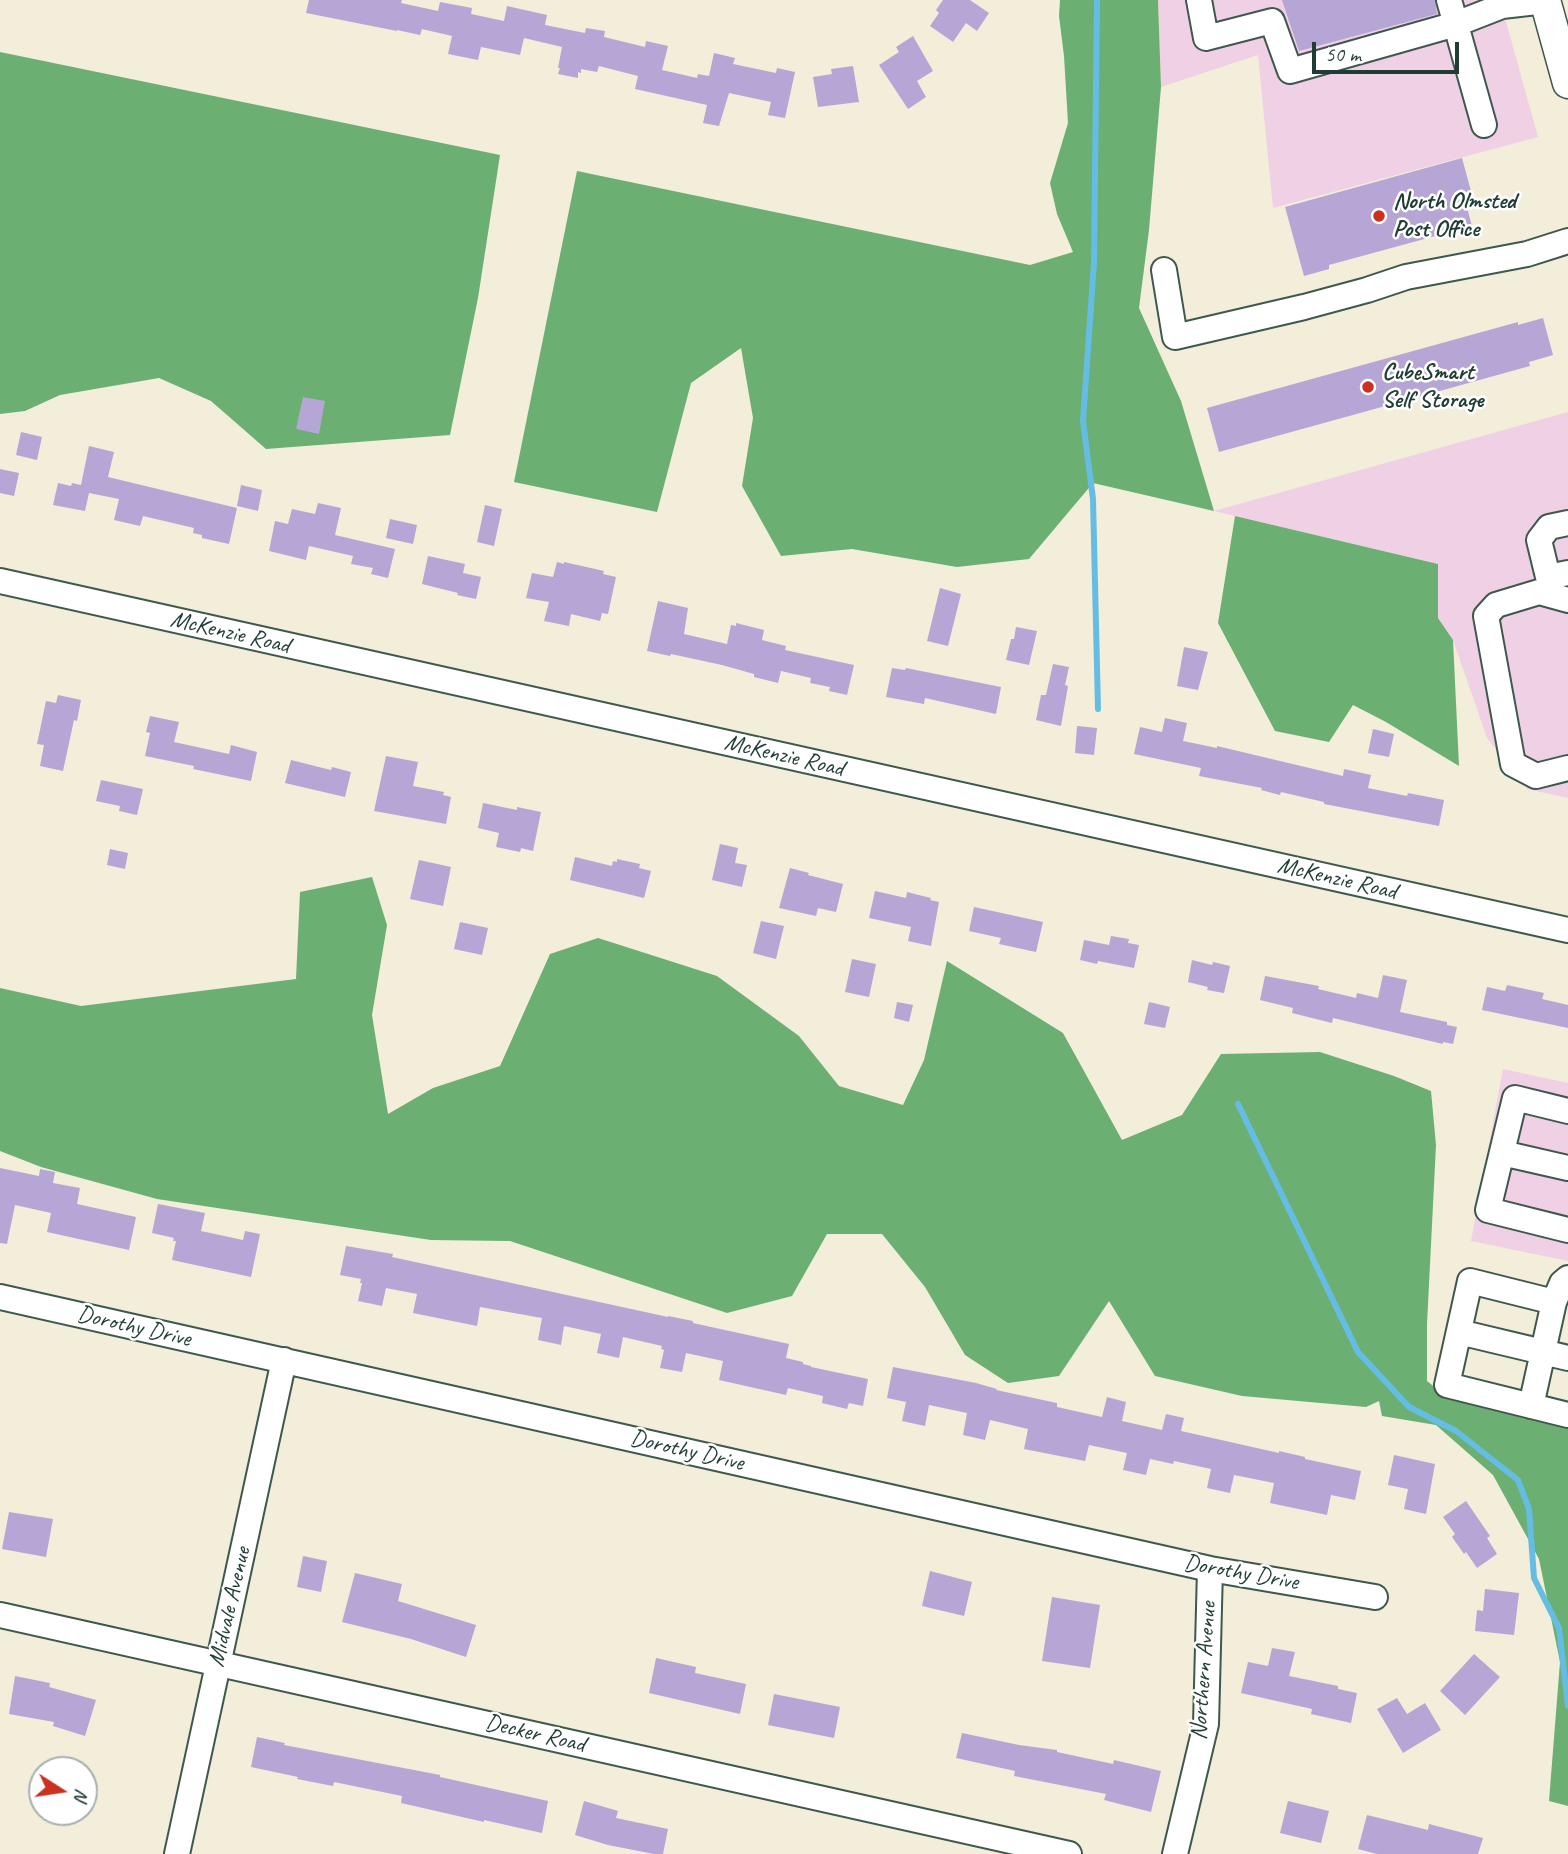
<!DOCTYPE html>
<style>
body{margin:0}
#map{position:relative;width:1568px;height:1854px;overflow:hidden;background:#f2eed9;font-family:Caveat,sans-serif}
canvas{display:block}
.north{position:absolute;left:28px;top:1756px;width:70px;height:70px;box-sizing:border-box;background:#fff;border:2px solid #a5b1ae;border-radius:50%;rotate:102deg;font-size:19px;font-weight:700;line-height:28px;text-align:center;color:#1f3d34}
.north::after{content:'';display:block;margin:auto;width:24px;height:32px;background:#c8321e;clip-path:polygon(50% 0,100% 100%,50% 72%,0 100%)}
.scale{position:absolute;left:1312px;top:42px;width:147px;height:32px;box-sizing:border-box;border:4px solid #1f3d34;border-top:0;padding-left:9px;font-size:21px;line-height:24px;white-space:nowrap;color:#1f3d34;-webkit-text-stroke:5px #fff;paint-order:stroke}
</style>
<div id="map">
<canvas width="1568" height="1854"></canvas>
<div class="north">N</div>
<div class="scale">50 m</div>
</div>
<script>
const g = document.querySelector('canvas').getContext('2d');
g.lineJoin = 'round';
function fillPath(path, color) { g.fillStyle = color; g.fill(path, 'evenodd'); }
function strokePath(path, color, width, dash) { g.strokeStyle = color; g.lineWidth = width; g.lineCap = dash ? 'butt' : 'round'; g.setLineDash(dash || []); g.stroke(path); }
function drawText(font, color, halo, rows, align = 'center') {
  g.font = font + ' Caveat,sans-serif'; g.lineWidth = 5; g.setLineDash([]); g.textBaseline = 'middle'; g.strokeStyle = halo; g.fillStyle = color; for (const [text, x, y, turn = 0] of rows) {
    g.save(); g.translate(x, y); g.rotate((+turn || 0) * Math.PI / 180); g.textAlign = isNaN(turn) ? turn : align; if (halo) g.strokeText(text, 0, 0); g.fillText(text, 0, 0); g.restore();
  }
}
const built = new Path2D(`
 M1158 0H1500L1538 137 1273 208 1258 55 1161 87Z
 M1568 412V798L1527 789 1487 738 1453 640 1438 618V564L1214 511Z
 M1503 1069 1568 1083V1261L1471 1241Z`);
const forest = new Path2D(`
 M1060 0H1158L1161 87 1149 230 1139 308 1181 401 1214 511 1093 483 1029 559 957 567 852 549 781 556 742 486 753 418 741 348 691 383 657 512 514 482 577 171 1030 265 1073 252 1057 214 1050 183 1068 123 1064 56 1059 16Z
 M0 52 500 155 478 298 450 435 266 449 211 401 159 378 60 395 25 411 0 414Z
 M1235 516 1438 564V618L1453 640 1459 766 1386 722 1353 705 1329 742 1275 731 1218 623Z
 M372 877 387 925 372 1015 388 1114 433 1088 500 1066 550 954 598 938 717 976 799 1036 839 1086 903 1105 924 1060 947 961 1063 1033 1122 1140 1182 1115 1221 1054 1320 1052 1394 1076 1431 1091 1436 1145 1427 1324V1381L1442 1393 1568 1424V1806L1549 1801 1560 1662 1539 1559 1493 1475 1436 1425 1382 1416 1379 1401 1366 1407 1242 1396 1155 1376 1109 1301 1059 1376 1008 1383 965 1355 925 1287 882 1234H827L792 1296 727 1313 510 1241 431 1240 157 1199 41 1167 0 1151V988L81 1006 296 979 300 892Z`);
const stream = new Path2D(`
 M1097 0 1094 262 1083 421 1093 499 1098 709
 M1238 1104 1358 1352 1409 1407 1456 1431 1518 1480 1529 1509 1534 1578 1559 1628 1568 1706`);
const building = new Path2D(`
 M309 0H402L401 3 438 11 440 2 472 8 471 14 504 21 507 6 547 15 545 25 585 33 586 28 605 31 604 37 645 47 646 41 668 46 662 70 697 78 698 74 709 76 714 53 735 58 733 64 776 73 777 68 795 72 785 118 768 115 771 102 729 93 719 126 703 123 707 105 635 89 638 76 599 66 597 72 581 69V73L578 72V78L558 74 560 68H558L562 47 524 38 520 55 481 47 478 60 448 54 452 36 422 29 420 35 397 30V31L306 13Z
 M943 0H970L989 13 977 31 966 23 953 42 930 26 939 13 936 10Z
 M1282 0H1435L1437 14 1299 51Z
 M913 36 933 71 917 81 926 97 908 109 879 65 899 52 896 47Z
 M853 66 859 102 818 107 813 77 832 74 831 69Z
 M1462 158 1471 191 1463 193 1472 226 1329 265V269L1304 276 1285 207Z
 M1543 318 1553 355 1529 362 1530 366 1219 452 1207 408 1518 322V325Z
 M303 397 325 401 319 434 296 429Z
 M21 432 42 437 37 460 16 455Z
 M89 446 114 452 108 477 237 508 229 544 202 538V535L193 533 194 528 143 516 140 526 114 520 119 499 89 493 85 511 53 505 58 483 71 486 72 483 81 485Z
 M0 469 19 473 14 496 0 493Z
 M241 485 262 490 258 511 237 506Z
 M318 503 341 508 335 535 395 549 388 578 371 574 373 568 351 564 353 556 309 546 306 560 269 551 275 521 288 524 292 509 315 514Z
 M485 505 502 509 494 546 477 542Z
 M390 519 417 525 413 544 386 538Z
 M428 556 465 564 463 573 481 577 476 599 457 595 458 593 422 584Z
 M557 562 564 564V562L604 571 603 574 616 577 608 614 602 613 600 621 571 614 569 626 544 621 549 602 526 598 532 573 553 577Z
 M940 588 961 594 948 646 927 641Z
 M658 601 688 608 684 634 727 644 731 625 736 626V623L764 630 762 640 786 646 785 650 854 665 847 695 829 691 830 687 810 683 811 678 781 671 778 683 754 677V674L722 665 671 654 670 656 647 651Z
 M1016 627 1037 631 1029 665 1006 660 1011 639H1014Z
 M1184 647 1208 652 1198 690 1177 686Z
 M1053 664 1069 667 1065 685 1068 686 1061 726 1036 720 1041 695H1046Z
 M892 668 905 670 906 668 1001 687 996 714 925 698 924 704 886 697Z
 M58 695 81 700 77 721 74 720 63 771 40 766 44 745 37 744 46 701 56 703Z
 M150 716 179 722 174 742 229 754 231 745 257 752 251 781 193 769 194 766 145 756 150 733 146 732Z
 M1165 718 1187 723 1183 741 1217 748V746L1343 776 1344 769 1371 775 1368 788 1407 796 1408 793 1444 800 1439 826 1324 804V802L1281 792 1280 795 1261 790 1262 788 1199 776 1201 768 1134 754 1140 727 1162 732Z
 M1077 726 1097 728 1094 755 1075 753Z
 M1373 729 1394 734 1389 757 1368 753Z
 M386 756 418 762 413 786 444 792 443 795 451 797 446 824 374 811Z
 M291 760 331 770 332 767 351 772 345 797 285 783Z
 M101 780 143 789 137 815 119 811 120 806 96 801Z
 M483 803 517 810V807L541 812 533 851 521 848 520 852 496 847 499 833 478 828Z
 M720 844 738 848 735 863 747 865 742 887 712 880Z
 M110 849 128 853 125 869 107 865Z
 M575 857 612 866 613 861 617 862V859L640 864 639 868 651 871 644 898 570 880Z
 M419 860 451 867 443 906 410 899Z
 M790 868 809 873 808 875 843 884 836 912 818 908 816 916 779 908Z
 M875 891 906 898 907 892 931 898 930 900 939 902 931 946 908 941 911 927 869 918Z
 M974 907 1043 922 1036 952 999 944 1001 938 969 931Z
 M761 921 784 926 776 959 753 953Z
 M460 922 488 928 482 955 454 949Z
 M1111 936 1129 939 1128 943 1139 945 1134 968 1098 961 1097 964 1080 960 1084 940 1109 945Z
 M852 959 876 964 869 997 845 992Z
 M1192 960 1212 965 1213 962 1230 966 1224 993 1207 990 1208 987 1188 982Z
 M1383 975 1407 980 1400 1012 1447 1022V1025L1457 1027 1453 1044 1443 1042V1044L1333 1018 1332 1023 1292 1013 1293 1008 1260 1000 1265 976 1319 986 1318 989 1356 998 1357 993 1378 998Z
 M1507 985 1544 993 1542 999 1568 1005V1028L1482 1010 1487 987 1505 991Z
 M897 1002 913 1005 909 1022 894 1018Z
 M1149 1002 1170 1007 1165 1028 1144 1024Z
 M0 1168 39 1176 40 1169 55 1172 53 1183 80 1188 77 1204 136 1217 129 1250 47 1232 51 1213 15 1205 7 1244 0 1243Z
 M158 1204 205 1213 201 1231 243 1240 245 1231 260 1234 251 1277 172 1260 176 1241H173L174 1238 152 1233Z
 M346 1246 393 1254 392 1257 668 1317V1316L693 1321V1323L789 1344 786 1358 803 1362V1364L811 1366V1367L868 1379 863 1406 849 1403 847 1409 822 1403 823 1396 788 1388 786 1395 719 1380 723 1361 686 1353 682 1372 660 1368 664 1350 661 1349 662 1346 623 1337 619 1358 597 1353 601 1334 564 1326 561 1345 538 1340 542 1318 480 1307 477 1326 413 1313 417 1294 386 1288 382 1306 358 1301 362 1283H360L361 1279 340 1275Z
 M893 1367 976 1383 997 1389 996 1390 1057 1403V1407L1102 1417 1107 1397 1126 1402 1122 1421 1162 1430 1166 1414 1184 1418 1181 1431 1279 1453V1451L1305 1457V1459L1361 1471 1355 1500 1331 1495 1327 1515 1270 1503 1274 1483 1234 1475 1230 1493 1207 1488 1211 1469 1174 1461 1173 1464 1150 1459 1146 1475 1123 1470 1127 1453 1089 1445 1085 1461 1024 1449 1028 1429 990 1420 985 1440 963 1435 967 1413 929 1405 925 1426 902 1421 906 1402 887 1398Z
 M1394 1455 1435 1464 1426 1514 1404 1509 1408 1489 1388 1485Z
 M1466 1501 1490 1536 1487 1538 1497 1554 1477 1568 1466 1552 1464 1554 1452 1537 1455 1534 1443 1517Z
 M9 1512 53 1519 46 1557 2 1549Z
 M303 1556 327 1561 321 1592 297 1587Z
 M930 1571 972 1582 964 1616 922 1606Z
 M355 1573 402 1584 398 1601 476 1625 466 1657 411 1639 342 1622Z
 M1485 1589 1519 1593 1514 1635 1475 1631 1477 1610 1483 1611Z
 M1052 1597 1100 1605 1090 1668 1042 1661Z
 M1272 1648 1295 1652 1289 1676 1338 1686V1689L1357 1693 1351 1723 1311 1714 1312 1709 1241 1693 1248 1662 1268 1666Z
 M1474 1654 1500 1677 1465 1715 1440 1691Z
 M656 1658 696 1667 695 1673 746 1684 740 1714 649 1693Z
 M15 1676 50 1683 49 1687 96 1700 85 1736 53 1726 54 1722 9 1714Z
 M774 1694 840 1707 834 1738 768 1725Z
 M1397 1698 1407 1714 1425 1703 1441 1730 1403 1753 1377 1709Z
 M962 1733 1019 1745 1057 1750V1752L1113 1764 1114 1760 1161 1771 1151 1812 1104 1800 1106 1794 1014 1776 1015 1771 956 1758Z
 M257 1737 285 1743 284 1745 440 1775V1777L548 1801 542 1833 484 1820V1822L401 1803 402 1796 334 1782 333 1786 297 1779 298 1777 251 1767Z
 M584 1801 618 1811 616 1818 668 1829 663 1854H654L608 1845 575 1835Z
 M1288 1801 1329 1811 1321 1843 1280 1833Z
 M1367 1815 1428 1830 1429 1824 1483 1838 1478 1854H1377L1358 1849Z`);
const minor = new Path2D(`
 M1199 0 1206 38 1272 21 1290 71 1456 24 1502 6 1546 1
 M1449 0 1484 125
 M1164 270 1175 337 1304 307 1367 290 1406 277 1527 254 1568 241
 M1568 523 1549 527 1539 540 1548 577 1568 573
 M0 581 1568 930
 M1568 600 1539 592 1496 605 1486 616 1513 764 1536 776 1568 768
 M1568 1111 1515 1098 1488 1210 1568 1230
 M1502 1153 1568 1168
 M1568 1278 1562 1283 1554 1302 1470 1281 1447 1385 1568 1415
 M0 1297 1210 1569 1375 1597
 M1459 1332 1568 1358
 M1531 1406 1554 1302
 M0 1615 1069 1854
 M177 1854 284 1360
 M1175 1854 1206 1724 1210 1569`);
const major = new Path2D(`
 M1545 0 1568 83`);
const markers = [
 [1379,216,7,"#c8321e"],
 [1368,387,7,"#c8321e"]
];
const poiNames = [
 ["North Olmsted",1393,202],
 ["Post Office",1393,230],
 ["CubeSmart",1382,373],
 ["Self Storage",1382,401]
];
const streetNames = [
 ["McKenzie Road",230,633,13],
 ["McKenzie Road",784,756,13],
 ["McKenzie Road",1337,879,13],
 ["Dorothy Drive",134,1327,13],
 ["Dorothy Drive",687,1451,13],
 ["Dorothy Drive",1241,1573,10],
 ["Midvale Avenue",230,1607,-77],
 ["Northern Avenue",1204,1671,-86],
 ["Decker Road",535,1734,13]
];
fillPath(built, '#f0d0e4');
fillPath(forest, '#6caf72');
strokePath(stream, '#66bde3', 6);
fillPath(building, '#b6a6d6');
strokePath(minor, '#3f584d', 28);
strokePath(major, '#3f584d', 33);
strokePath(minor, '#fff', 24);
strokePath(major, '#fff', 30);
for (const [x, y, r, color] of markers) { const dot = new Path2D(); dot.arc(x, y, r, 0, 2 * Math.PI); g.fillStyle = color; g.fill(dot); strokePath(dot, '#fff', 2.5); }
drawText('bold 24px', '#1f3d34', '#fff', poiNames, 'left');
drawText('24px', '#1f3d34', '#fff', streetNames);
</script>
